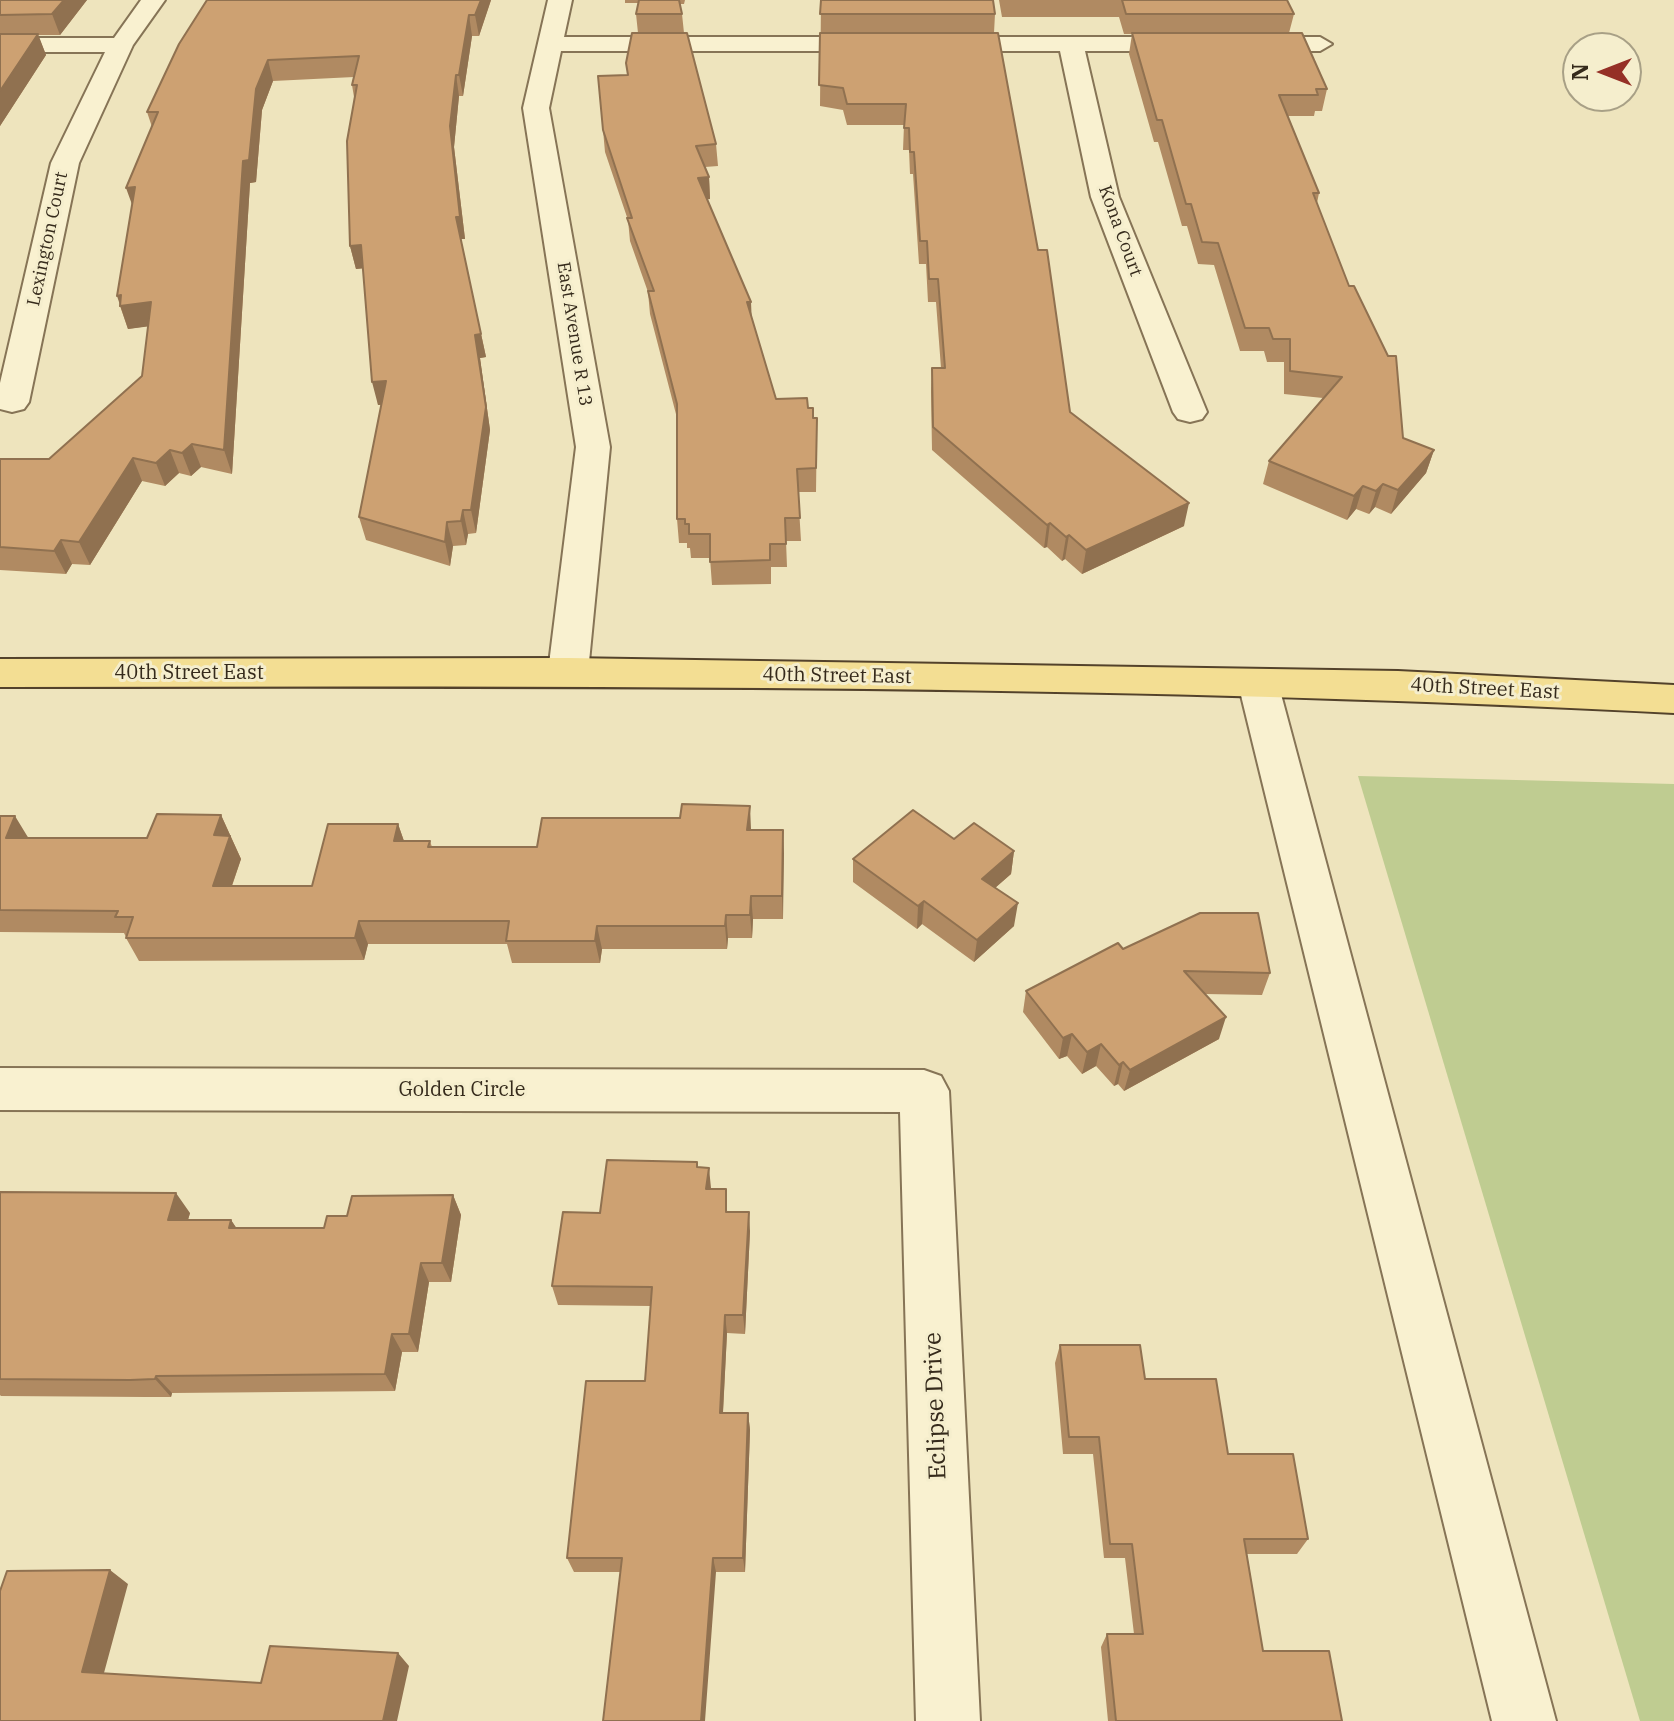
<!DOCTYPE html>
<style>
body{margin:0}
#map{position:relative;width:1674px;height:1721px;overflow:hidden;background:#eee4bd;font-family:"IBM Plex Serif",serif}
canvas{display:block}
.north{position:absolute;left:1562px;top:32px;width:80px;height:80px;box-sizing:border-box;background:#f5eecd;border:2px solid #a8a086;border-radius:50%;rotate:270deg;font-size:22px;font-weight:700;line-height:32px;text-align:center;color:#352a1b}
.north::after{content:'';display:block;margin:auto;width:28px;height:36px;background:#953026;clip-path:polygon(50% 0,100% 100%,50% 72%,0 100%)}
</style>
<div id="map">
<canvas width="1674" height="1721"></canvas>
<div class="north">N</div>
</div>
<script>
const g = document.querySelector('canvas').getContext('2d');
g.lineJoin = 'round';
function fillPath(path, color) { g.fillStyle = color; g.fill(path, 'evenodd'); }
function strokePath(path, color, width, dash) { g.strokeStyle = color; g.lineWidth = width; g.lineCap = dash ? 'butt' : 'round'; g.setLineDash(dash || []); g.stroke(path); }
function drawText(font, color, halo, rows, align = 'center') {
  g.font = font + ' "IBM Plex Serif",serif'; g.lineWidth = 6; g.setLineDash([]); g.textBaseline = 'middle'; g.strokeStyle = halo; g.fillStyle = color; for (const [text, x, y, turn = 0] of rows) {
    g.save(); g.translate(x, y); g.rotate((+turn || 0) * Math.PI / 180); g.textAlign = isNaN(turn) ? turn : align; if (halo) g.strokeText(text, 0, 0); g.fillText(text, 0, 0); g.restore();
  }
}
const green = new Path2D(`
 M1358 776 1674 784V1721H1640Z`);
const minor = new Path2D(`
 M141 0H165L133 45 79 163 29 402 24 409 12 412 0 409V383L51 163 105 52H0V38H114Z
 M548 0H572L564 37H1320L1332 44 1320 51H1085L1119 197 1207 412 1202 419 1190 422 1178 419 1173 412 1091 197 1060 51H561L549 108 610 447 588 672 582 682 568 686 554 682 548 672 576 447 523 108Z
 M1258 669 1272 673 1278 683 1556 1721H1492L1238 683 1244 673Z
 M0 1068 924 1070 941 1076 949 1091 980 1721H916L900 1112 0 1110Z`);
const major = new Path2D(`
 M568 658 1398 671 1674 685V713C1117 684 558 686 0 687V659Z`);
const wall = new Path2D(`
 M0 0H87L60 35H38L46 55 0 126Z
 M491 0 479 36H472L463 96H459L454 147 465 239H461L486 357 480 358 490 430 476 533 468 534 466 545 453 546 450 566 366 540 359 517 381 405H378L363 268 356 269 350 246 354 97 352 85 354 77 273 81 262 110 256 182 250 183 232 474 201 467 191 476 179 473 165 486 142 481 90 565 72 564 66 574 0 570V459H49L142 376 148 326 128 329 120 306 152 127 147 112 179 44Z
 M625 0H685L684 4H680L682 14 684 33 716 144 718 166 705 167 709 177 710 199H707L752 319 776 399 808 408 813 418H817L816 492H798L801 541H786L787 567H771V584L712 585 710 558H691L690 548H687V543H679L677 519V418L650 314 648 292 630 241 628 220 605 152 603 130 627 75 638 33 636 14 638 3H625Z
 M821 0 995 14 994 33 1070 412 1184 526 1082 574 1065 559 1062 561 1047 547 1044 548 932 450 931 391 932 368H941L936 302H928L926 264H919L913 174H910L909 150H903L904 125H847L843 110 820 106Z
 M999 0H1287L1294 14 1289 33 1327 89 1322 111H1315L1314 116H1288L1319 193 1317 203 1403 438 1434 450 1426 473 1391 514 1375 507 1369 514 1356 509 1347 520 1263 484 1269 461 1323 398 1284 394V362H1267L1264 351H1240L1214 265 1198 264 1187 226H1182L1158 142H1154L1129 54 1132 34H1124L1119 17H1002Z
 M221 815 241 859 232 886H312L398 824 404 841H430L432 847H537L751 830H783V919H753L752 938H728L727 949H602L600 963H512L507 944H368L364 960 139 961 126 938V937L124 933 0 932V816L29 838H147Z
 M954 839 1014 851 1011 874 995 888 1014 926 974 962 922 924 917 929 853 882V859Z
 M1123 949 1270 973 1262 995 1205 994 1219 1039 1124 1091 1118 1084 1114 1086 1096 1066 1082 1074 1067 1056 1059 1059 1023 1012 1026 991Z
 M698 1167 711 1189 728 1212 750 1231 745 1334 727 1333 723 1413H748L750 1430 745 1572H574L567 1558 645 1381 651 1306 558 1305 552 1286 600 1213Z
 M0 1192 190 1213 188 1220H231L236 1228H324L347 1216 453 1195 461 1215 451 1282H429L418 1352H402L395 1391 172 1393 171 1397H145L1 1396 0 1395Z
 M1060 1345 1145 1379 1228 1454 1308 1539 1297 1554H1247L1263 1651 1342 1721H1108L1101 1647 1107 1634H1134L1125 1558H1104L1093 1454H1063L1055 1363Z`);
const shadedWall = new Path2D(`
 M64 0H87L60 35 52 14Z
 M481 0H491L479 36 475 15Z
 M469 15 472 36 463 96 459 75Z
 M38 34 46 55 0 126V91Z
 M268 60 273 81 262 110 256 182 250 183 232 474 224 450 243 161 256 89Z
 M456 75 459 96 454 147 465 239H460L456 217 450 126Z
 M709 177 710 199 700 200 698 178Z
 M135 187 134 210 126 188Z
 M361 245 367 268 356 269 350 246Z
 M121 295 151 302 159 325 128 329 117 296Z
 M747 302H751L752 325Z
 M481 334 486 357 480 358 490 430 476 533 471 510 475 335Z
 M386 381 392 404 378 405 372 382Z
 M192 444 201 467 191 476 182 453Z
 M170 450 179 473 165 486 156 463Z
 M1434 450 1426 473 1391 514 1398 490Z
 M133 458 142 481 90 565 79 542Z
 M1383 484 1375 507 1369 514 1376 491Z
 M1363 486 1356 509 1347 520 1354 496Z
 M1189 503 1184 526 1082 574 1086 550Z
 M463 510 468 534 466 545 461 521Z
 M447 522 453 546 450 566 445 542Z
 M1050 523 1047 547 1044 548 1047 525Z
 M1069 535 1065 559 1062 561 1066 537Z
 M61 540 72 564 66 574 54 551Z
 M750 806 751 829 749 853 747 830Z
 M221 815 241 859 224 908 213 886 214 835Z
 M15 816 29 839 6 838Z
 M398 824 406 847 394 841Z
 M783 830 784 853 783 919 782 896Z
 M1014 851 1011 874 980 901 982 879Z
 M751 896 753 919 752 938 750 915Z
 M924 901 922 924 917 929 918 906Z
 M1018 903 1014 926 974 962 977 940Z
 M726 915 728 938 727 949 725 926Z
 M359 921 368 944 364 960 355 938Z
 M597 926 602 949 600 963 595 941Z
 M1226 1017 1219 1039 1124 1091 1130 1070Z
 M1072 1034 1067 1056 1059 1059 1063 1038Z
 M1101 1044 1096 1066 1082 1074 1087 1052Z
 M1123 1062 1118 1084 1114 1086 1119 1065Z
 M709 1168 711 1188 709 1209 706 1189Z
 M176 1193 190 1213 182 1239 168 1220Z
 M453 1195 461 1215 451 1282 442 1263Z
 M749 1212 750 1231 745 1334 743 1315Z
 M231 1220 244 1239 229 1228Z
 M421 1263 429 1282 418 1352 409 1334Z
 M725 1315 727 1333 722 1430 720 1413Z
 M392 1334 402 1352 395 1391 385 1374Z
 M156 1376 172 1393 171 1397 155 1379Z
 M748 1413 750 1430 745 1572 743 1558Z
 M713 1558 716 1572 705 1721H701Z
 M110 1570 128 1584 101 1684 82 1672Z
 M398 1653 409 1666 397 1721H383Z`);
const building = new Path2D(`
 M0 0H64L52 14 0 15Z
 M207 0H481L475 15H469L459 75H456L450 126 460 217H456L481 334 475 335 486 407 471 510H463L461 521 447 522 445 542 359 517 386 381 372 382 361 245 350 246 347 141 357 85H352L359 56 268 60 256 89 249 160 243 161 224 450 192 444 182 453 170 450 156 463 133 458 79 542 61 540 54 551 0 547V459H49L142 376 151 302 120 306 121 295 117 296 135 187 126 188 158 112H147L179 44Z
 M639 0H679L682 14H636Z
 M821 0H993L995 14H820Z
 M1122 0H1287L1294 14H1126Z
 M632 33H687L716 144 696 146 709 177 698 178 751 302H747L776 399 807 398 808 408H813V418H817L816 468 797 469 800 518H785L786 544H770V560L710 562V534H689V524H685V519H677V404L648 291H654L627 218H632L603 130 598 76 628 75 626 63Z
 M820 33H998L1038 250H1047L1070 412 1189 503 1086 550 1069 535 1066 537 1050 523 1047 525 933 427 932 368H945L938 279H929L927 241H920L914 152H910L909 128H904L906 104H847L843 88 819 85Z
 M1132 33H1302L1327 89H1316L1318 95H1279L1319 193H1313L1349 286H1354L1388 356H1396L1403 438 1434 450 1398 490 1383 484 1376 491 1363 486 1354 496 1269 461 1342 377 1290 371V339H1273L1269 328H1245L1218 243 1202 242 1191 204H1186L1162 120H1157Z
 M0 34H38L0 91Z
 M682 804 750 806 747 830H783L782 896H751L750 915H726L725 926H597L595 941H506L509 921H359L355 938H126L133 917H115L118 911 0 910V816H15L6 838H147L157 814 221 815 214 835 230 836 213 886H312L328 824H398L394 841H430L428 847H537L542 818H680Z
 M913 810 954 839 974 823 1014 851 982 879 1018 903 977 940 924 901 918 906 853 859Z
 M1200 913H1258L1270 973 1184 971 1226 1017 1130 1070 1123 1062 1119 1065 1101 1044 1087 1052 1072 1034 1063 1038 1026 991 1118 943 1123 949Z
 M607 1160 697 1162V1167L709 1168 706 1189H726V1212H749L743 1315H725L720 1413H748L743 1558H713L701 1721H603L622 1558H567L586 1381H645L652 1287 552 1286 563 1212 600 1213Z
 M0 1192 176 1193 168 1220H231L229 1228H324L327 1216H347L352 1196 453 1195 442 1263H421L409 1334H392L385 1374 156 1376 155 1379 130 1380 0 1379Z
 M1060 1345H1140L1145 1379H1216L1228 1454H1293L1308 1539H1244L1263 1651H1329L1342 1721H1116L1107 1634H1143L1132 1544H1110L1099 1437H1069Z
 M110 1570 82 1672 261 1683 270 1646 398 1653 383 1721H0V1591L7 1571Z`);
const farStreetnames = [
 ["Kona Court",1120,231,70],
 ["Lexington Court",48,239,-78],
 ["East Avenue R 13",574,334,81]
];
const streetNames = [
 ["40th Street East",189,673],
 ["40th Street East",837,676,1],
 ["40th Street East",1485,689,3],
 ["Golden Circle",462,1090]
];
const nearStreetnames = [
 ["Eclipse Drive",936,1406,-92]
];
fillPath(green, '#bfcc91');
strokePath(minor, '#867456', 4);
strokePath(major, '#53422b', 4);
fillPath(minor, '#f9f1d0');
fillPath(major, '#f3de93');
fillPath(wall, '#b08a62');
fillPath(shadedWall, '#907150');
fillPath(building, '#cda172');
strokePath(building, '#907150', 2);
drawText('18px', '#352a1b', '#f5eecd', farStreetnames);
drawText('20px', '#352a1b', '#f5eecd', streetNames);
drawText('24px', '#352a1b', '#f5eecd', nearStreetnames);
</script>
